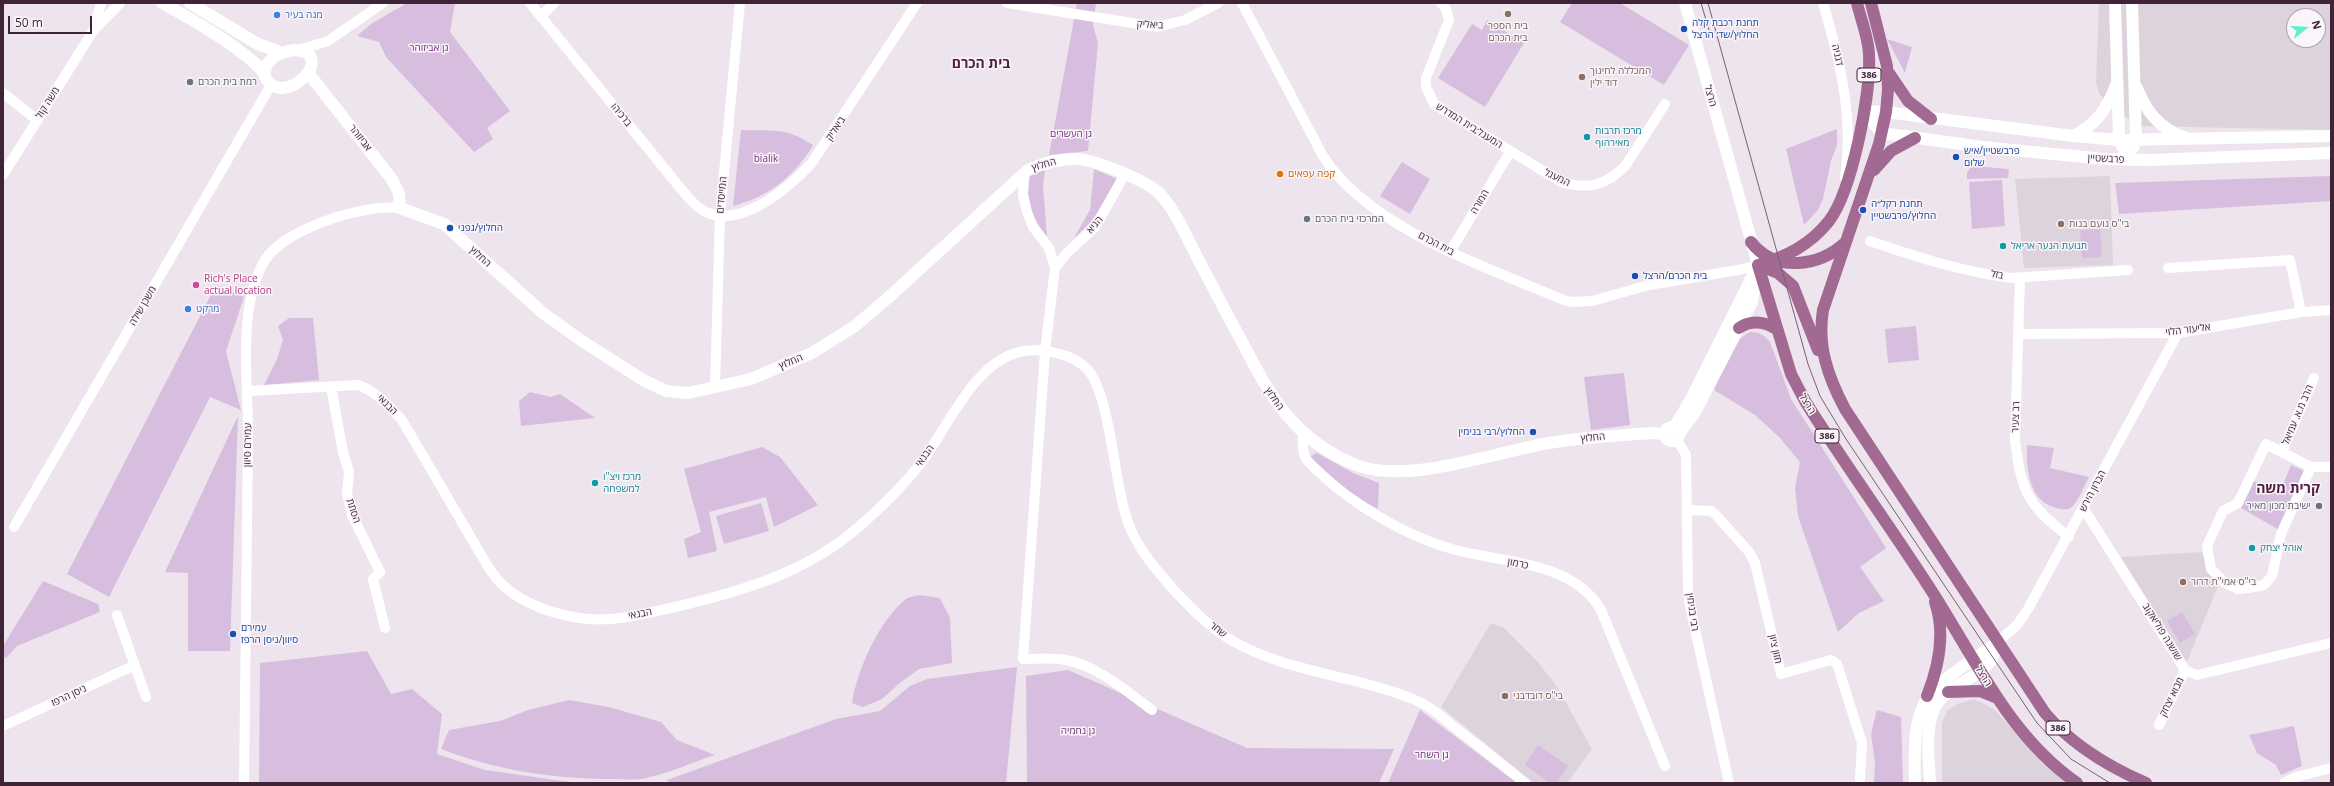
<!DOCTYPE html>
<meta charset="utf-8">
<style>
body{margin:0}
#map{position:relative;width:2334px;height:786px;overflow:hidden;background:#ede4ed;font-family:"Open Sans",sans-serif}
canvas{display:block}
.frame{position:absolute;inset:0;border:4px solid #3f2438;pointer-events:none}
.north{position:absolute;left:2286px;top:8px;width:40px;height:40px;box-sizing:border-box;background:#faf5fa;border:1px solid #afa1ac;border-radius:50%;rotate:73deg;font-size:11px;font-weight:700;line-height:16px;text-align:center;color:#3f2438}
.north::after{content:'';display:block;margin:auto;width:14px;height:18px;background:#61efce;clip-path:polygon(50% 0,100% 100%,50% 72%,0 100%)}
.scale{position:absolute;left:8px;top:16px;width:84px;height:18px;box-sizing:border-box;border:2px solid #3f2438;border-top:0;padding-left:5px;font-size:12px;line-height:14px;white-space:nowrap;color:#3f2438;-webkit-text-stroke:3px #faf5fa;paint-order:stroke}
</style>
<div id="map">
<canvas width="2334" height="786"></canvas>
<div class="frame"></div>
<div class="north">N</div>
<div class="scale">50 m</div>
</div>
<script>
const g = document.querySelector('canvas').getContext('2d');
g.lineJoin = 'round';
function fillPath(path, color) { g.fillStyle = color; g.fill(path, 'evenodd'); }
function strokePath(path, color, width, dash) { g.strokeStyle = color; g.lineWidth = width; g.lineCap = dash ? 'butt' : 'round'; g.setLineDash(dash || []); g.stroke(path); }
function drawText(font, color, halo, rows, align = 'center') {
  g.font = font + ' "Open Sans","Noto Sans Hebrew",sans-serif'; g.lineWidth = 3; g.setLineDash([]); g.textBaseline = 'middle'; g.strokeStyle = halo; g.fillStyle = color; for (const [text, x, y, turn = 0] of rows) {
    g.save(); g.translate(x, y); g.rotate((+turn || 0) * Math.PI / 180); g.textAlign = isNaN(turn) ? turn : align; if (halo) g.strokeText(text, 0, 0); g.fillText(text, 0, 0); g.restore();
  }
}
const built = new Path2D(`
 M2099 3H2331V130L2141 126 2110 107 2099 93 2096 83ZM2294 16H2318V40H2294Z
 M2110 176 2113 265 2024 268 2015 179Z
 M2202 552 2208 570 2219 584 2187 662 2121 557Z
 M1491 623 1504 628 1537 661 1556 685 1592 749 1567 783H1534L1441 707Z
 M1974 699 1994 709 2043 764 2066 783H1942V722L1948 710 1960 703Z`);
const green = new Path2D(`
 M407 3H455L450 32 510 111 487 128 493 139 474 152 386 57 379 42 357 36 371 24Z
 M1077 3H1096L1093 25 1098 43 1088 151 1049 155Z
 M1572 3H1620L1689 45 1664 85 1560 22Z
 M1487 20 1524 43 1485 107 1438 78 1472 24 1482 30Z
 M1887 39 1912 47 1905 73Z
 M1837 129V145L1831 161 1823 199 1818 210 1804 225 1786 149Z
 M741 130C772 131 786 127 813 145 795 176 768 197 733 206Z
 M1402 162 1430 179 1410 214 1380 196Z
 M1972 166 2009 169 2008 178 1967 179V172Z
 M1045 169 1043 186 1047 237C1031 215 1025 203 1030 175Z
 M1094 169 1117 179C1104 204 1096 219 1074 238L1090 210Z
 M2331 176V201L2119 214 2115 183Z
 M2002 180 2005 226 1972 229 1969 182Z
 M2100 229 2102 257 2082 258 2080 230Z
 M216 285 244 297 226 351 241 410 210 397 109 597 67 574Z
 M289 318H313L319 380 264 385 277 359 283 340 278 326Z
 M1916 326 1919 360 1888 363 1885 329Z
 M1750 332C1760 332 1764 335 1770 342L1791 399 1886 548 1860 567 1884 601 1859 613 1838 632 1798 516 1795 488 1800 462 1779 437 1755 415 1714 390C1723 371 1730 341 1750 332Z
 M1624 373 1630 425 1591 430 1584 377Z
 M530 392 551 397 560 394 595 418 521 426 519 401Z
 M238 416 230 651H188V573L165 572Z
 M2027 445 2054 448 2050 468 2089 477C2084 486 2079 500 2072 507 2068 510 2062 510 2057 508 2029 502 2026 469 2027 445Z
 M762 447 780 457 818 505 774 527 766 497 709 512 717 551 688 558 684 539 701 532 684 469Z
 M1317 453 1353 473 1379 483 1378 509C1353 495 1329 479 1310 456Z
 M2291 465 2304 471 2279 530 2241 508 2254 481 2280 492Z
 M761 503 769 531 724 544 716 516Z
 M43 581 98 604 100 612 17 646 6 658 3 656V646Z
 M919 595 940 598 950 618 952 663 919 669 901 682 882 699 863 707 852 703C857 670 879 621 905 600 908 597 915 596 919 595Z
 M2182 612 2195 634 2180 643 2167 621Z
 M367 651 391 694 412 689 442 714 437 754 485 770 577 783H259L260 663Z
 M1017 667 1006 783H669L667 780 836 719 880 711 910 686 927 679Z
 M1068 670 1247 748 1394 749 1379 783H1027L1026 676Z
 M569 700 609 707 661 722 677 740 715 755C691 763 667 774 642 779 633 780 622 779 612 779 554 779 495 770 441 749L449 730 500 721 528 710Z
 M1420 710 1517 783H1388Z
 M1877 710 1901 717 1903 783H1874L1875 763 1871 734Z
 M2294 726 2302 766 2281 775 2276 765 2257 753 2249 735Z
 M1538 745 1568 766 1557 783H1550L1525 765Z`);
const street = new Path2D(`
 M530 3 677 184C686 194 695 208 708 213 744 227 789 187 811 164L917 3
 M1007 3 1157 27 1185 20 1218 3
 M1242 3 1323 156C1367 227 1486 267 1561 299L1571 302 1592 301 1649 285 1738 270 1758 265
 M1441 3 1446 9 1449 20 1426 78V87L1434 104 1561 182C1588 190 1606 186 1626 165L1665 104
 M1823 3C1840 61 1854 117 1845 178
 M541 17 554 3
 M95 25 101 3
 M299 50 328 41 383 3
 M3 93 37 120
 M1024 173 1023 195 1027 212 1033 227 1049 248 1055 268 1066 254 1095 227 1125 174
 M3 175 93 31 120 3
 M1870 241C1916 257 1963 272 2012 278L2128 270
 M1450 252 1510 152
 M1055 268 1045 352 1023 659C1037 659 1052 657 1066 660 1098 666 1126 691 1152 710
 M2168 268 2290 260 2301 312
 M2020 277 2015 440C2021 492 2028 505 2069 537
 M2019 334 2178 333 2301 312 2331 310
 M331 387 343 452 349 472 347 493 352 515 380 572 373 579 385 628
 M715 388 720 215 740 3
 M248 391 358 385C377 392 388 405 402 420L487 565C492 572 497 581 504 586 523 604 554 614 579 618 611 623 644 614 675 607 743 591 809 572 862 524 884 505 906 483 924 459 949 424 977 358 1024 351 1043 348 1074 354 1088 370 1110 396 1114 479 1126 516 1132 538 1146 557 1161 575 1178 596 1207 626 1231 640 1287 673 1356 675 1415 700 1430 706 1442 717 1454 727 1478 745 1501 764 1525 783
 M1303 433C1303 440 1302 450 1305 457 1308 463 1315 468 1319 472 1353 505 1406 536 1452 549 1501 563 1572 560 1601 610L1665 766
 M1677 440 1686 455 1688 594 1691 611 1729 783
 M2282 452 2314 378
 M2311 467 2281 534 2272 576 2264 585 2248 588 2238 589 2224 582 2211 569 2207 546 2223 511 2238 503 2266 444 2311 467H2331
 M2084 509 2185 670 2197 675 2331 643
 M1688 510 1711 511 1717 516 1749 552 1755 563 1781 674 1831 660 1837 664 1862 743 1860 779
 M14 527 271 85
 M117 615 146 697
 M1998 642 2017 625 2028 609 2178 333
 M2159 725 2185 670
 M3 726 135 665
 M244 783C245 669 246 555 248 440 249 386 236 308 265 260 286 228 364 204 400 208
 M2284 783 2296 777 2331 768`);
const secondary = new Path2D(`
 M162 3C190 18 246 50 265 74
 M190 3 258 44 283 53
 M2115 3 2119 140 2129 160
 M2132 3 2136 141 2133 148
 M294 50C340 52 284 112 265 77 263 59 280 52 294 50Z
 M309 74 391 178 399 193 400 208 444 224 543 313 582 341 643 380 666 391 688 393 751 379 812 353 855 326 889 297 1028 170C1044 163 1059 158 1077 159 1095 160 1148 181 1160 194 1175 210 1184 232 1194 251 1209 280 1224 309 1240 338 1269 394 1293 440 1356 465 1408 485 1494 452 1549 443 1582 437 1617 436 1651 433L1665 434
 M2137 88C2146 112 2160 129 2184 137
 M2073 136C2096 125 2107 109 2116 85
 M2331 136 2119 140 2073 136 1886 112 1865 111 1870 120 1882 133 1982 147 2105 159 2151 160 2331 153
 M1665 434a7 7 0 1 1 14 0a7 7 0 1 1-14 0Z
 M1674 428 1691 399 1758 265 1685 3
 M1679 434 1694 414 1752 302 1754 291 1750 280
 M1915 783C1912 689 1927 693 1998 642
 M1930 783C1929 760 1925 734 1933 712 1942 686 1974 682 1990 662 1994 656 1996 649 1998 642`);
const primary = new Path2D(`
 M1871 3 1887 66 1888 90 1886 112 1879 144 1823 310C1817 346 1828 377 1845 409L2045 713C2072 745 2107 766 2146 783
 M1889 73 1908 101 1931 119
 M1874 170 1891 151 1915 138
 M1751 242C1775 273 1819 267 1846 242
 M1758 265 1791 374 1805 401C1845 465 1890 526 1931 590 1975 658 2009 736 2077 783
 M1758 265C1786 257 1810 245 1829 221 1852 191 1871 94 1869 56 1869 39 1861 20 1857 3
 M1758 265 1778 273 1793 286 1818 350
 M1739 328C1750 320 1765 321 1776 329
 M1948 692 1980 691 1997 698
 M1927 696C1939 666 1946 634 1935 602`);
const tram = new Path2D(`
 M1701 3 1709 30
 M1708 3 1808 364 1820 396 1846 439 2037 723 2071 759 2110 783`);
const markers = [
 [1508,14,4,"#8d6e63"],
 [277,15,4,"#3f7fe0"],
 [1684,29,4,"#1a4fb4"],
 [1582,77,4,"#8d6e63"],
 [190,82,4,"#6b7280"],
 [1587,137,4,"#0f9aa8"],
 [1956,157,4,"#1a4fb4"],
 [1280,174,4,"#e8710a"],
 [1863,210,4,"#1a4fb4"],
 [1307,219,4,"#6b7280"],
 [2061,224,4,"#8d6e63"],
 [450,228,4,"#1a4fb4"],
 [2003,246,4,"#0f9aa8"],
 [1635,276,4,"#1a4fb4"],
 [196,285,4,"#d1479c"],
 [188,309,4,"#3f7fe0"],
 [1533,432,4,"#1a4fb4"],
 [595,483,4,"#0f9aa8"],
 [2319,506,4,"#6b7280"],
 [2252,548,4,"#0f9aa8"],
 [2183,582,4,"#8d6e63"],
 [233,634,4,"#1a4fb4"],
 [1505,696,4,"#8d6e63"]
];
const shields = [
 [1869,75,24],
 [1827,436,24],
 [2058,728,24]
];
const shieldNames = [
 ["386",1869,75],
 ["386",1827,436],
 ["386",2058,728]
];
const shopNames = [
 ["מגה בעיר",285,15],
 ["מרקט",196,309]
];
const transitNames = [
 ["תחנת רכבת קלה",1692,23],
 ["החלוץ/שד׳ הרצל",1692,35],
 ["פרבשטיין/איש",1964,151],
 ["שלום",1964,163],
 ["תחנת רקל״ה",1871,204],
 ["החלוץ/פרבשטיין",1871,216],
 ["החלוץ/גפני",458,228],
 ["בית הכרם/הרצל",1643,276],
 ["החלוץ/רבי בנימין",1525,432,"right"],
 ["עמירם",241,628],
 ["סיוון/ניסן הרפז",241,640]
];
const streetNames = [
 ["ביאליק",1150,25,3],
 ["דגניה",1837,55,77],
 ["הרצל",1710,96,75],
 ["משה קול",48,103,-58],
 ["ברכיהו",621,115,51],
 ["המעגל;בית המדרש",1469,126,32],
 ["ביאליק",836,129,-57],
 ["אביזוהר",360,138,52],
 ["פרבשטיין",2106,159,3],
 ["החלוץ",1044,165,-16],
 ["המעגל",1557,178,25],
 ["המייסדים",722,195,-85],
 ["המורה",1480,202,-59],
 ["הגיא",1095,225,-49],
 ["בית הכרם",1436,244,28],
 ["החלוץ",480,257,42],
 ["בזל",1997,275,10],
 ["משכן שילה",143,306,-60],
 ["אליעזר הלוי",2188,330,-7],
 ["החלוץ",791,362,-23],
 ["החלוץ",1274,399,55],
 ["הרצל",1807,404,59],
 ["הבנאי",387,405,45],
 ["הרב מ.א. עמיאל",2298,415,-67],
 ["רב צעיר",2016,417,-88],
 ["החלוץ",1593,438,-6],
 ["עמירם סיוון",248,445,-89],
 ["הבנאי",925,456,-54],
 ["הברון הירש",2093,491,-62],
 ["הסתת",353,511,72],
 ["כרמון",1518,564,11],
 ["רבי בנימין",1692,612,82],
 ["הבנאי",640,614,-10],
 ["שחר",1218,630,39],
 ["שושנה פוליאקוב",2162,632,58],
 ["חזון ציון",1775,649,78],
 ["הרצל",1983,676,59],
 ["ניסן הרפז",69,696,-25],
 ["מבוא יצחק",2172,697,-64]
];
const educationNames = [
 ["בית הספר",1508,26,"center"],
 ["בית הכרם",1508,38,"center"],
 ["המכללה לחינוך",1590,71],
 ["דוד ילין",1590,83],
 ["בי\"ס נועם בנות",2069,224],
 ["בי\"ס אמי\"ת דרור",2191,582],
 ["בי\"ס דובדבני",1513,696]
];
const parkNames = [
 ["גן אביזוהר",429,48],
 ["גן העשרים",1071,134],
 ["bialik",766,159],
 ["גן נחמיה",1078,731],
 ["גן השחר",1432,755]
];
const worshipNames = [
 ["רמת בית הכרם",198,82],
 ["המרכזי בית הכרם",1315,219],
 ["ישיבת מכון מאיר",2311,506,"right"]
];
const cultureNames = [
 ["מרכז תרבות",1595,131],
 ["מאירהוף",1595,143],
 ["תנועת הנער אריאל",2011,246],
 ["מרכז ויצ\"ו",603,477],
 ["למשפחה",603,489],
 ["אוהל יצחק",2260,548]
];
const foodNames = [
 ["קפה עפאים",1288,174]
];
const hotelNames = [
 ["Rich's Place",204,279],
 ["actual location",204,291]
];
const districtNames = [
 ["בית הכרם",981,64],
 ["קרית משה",2288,489]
];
fillPath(built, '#ddd3dd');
fillPath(green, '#d7bede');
strokePath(street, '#fff', 10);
strokePath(secondary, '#fff', 12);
strokePath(primary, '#a26a93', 12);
strokePath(tram, '#7a5f73', 1);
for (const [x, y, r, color] of markers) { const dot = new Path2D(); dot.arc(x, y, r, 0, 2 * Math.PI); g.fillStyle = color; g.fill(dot); strokePath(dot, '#faf5fa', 1.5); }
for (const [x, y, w] of shields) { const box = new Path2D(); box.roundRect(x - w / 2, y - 7, w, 14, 3); g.fillStyle = '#faf5fa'; g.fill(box); strokePath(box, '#3f2438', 1); }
drawText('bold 9px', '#3f2438', null, shieldNames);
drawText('10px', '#366cbe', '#faf5fa', shopNames, 'left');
drawText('10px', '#164399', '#faf5fa', transitNames, 'left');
drawText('10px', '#3f2438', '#faf5fa', streetNames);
drawText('10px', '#785e54', '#faf5fa', educationNames, 'left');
drawText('10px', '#6f2f75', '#faf5fa', parkNames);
drawText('10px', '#5b616d', '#faf5fa', worshipNames, 'left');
drawText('10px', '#0d838f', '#faf5fa', cultureNames, 'left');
drawText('10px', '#c56008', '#faf5fa', foodNames, 'left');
drawText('10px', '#b23c85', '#faf5fa', hotelNames, 'left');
drawText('bold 14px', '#512043', '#faf5fa', districtNames);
</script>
